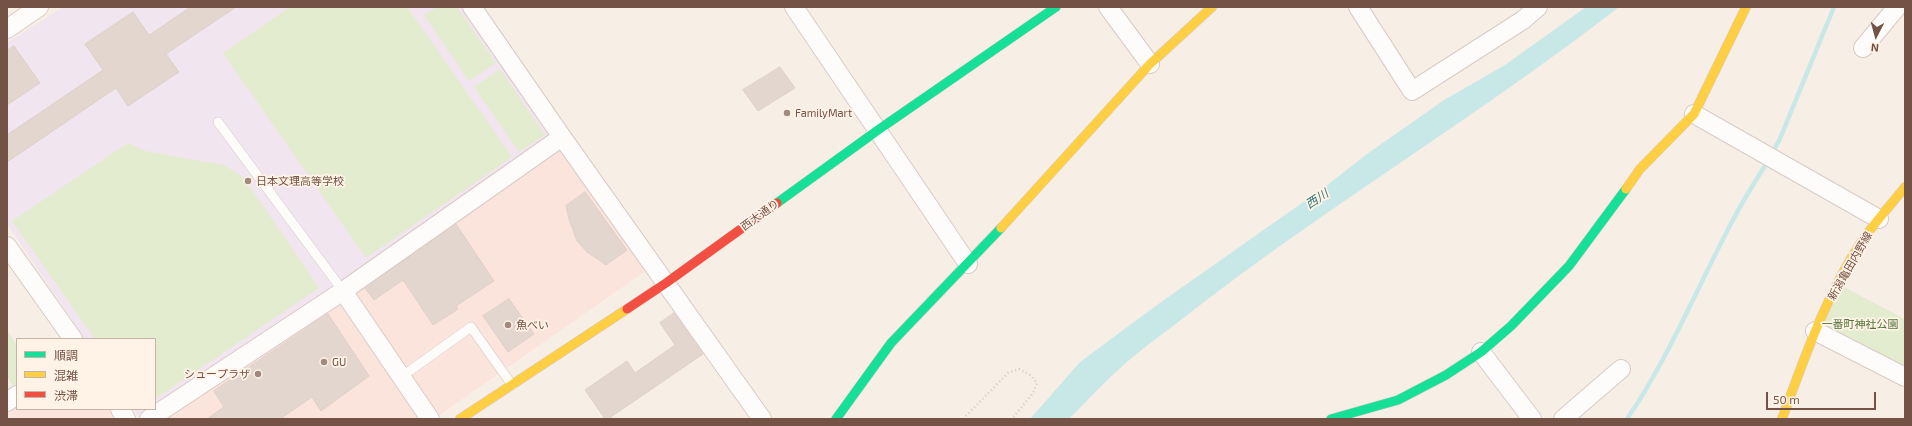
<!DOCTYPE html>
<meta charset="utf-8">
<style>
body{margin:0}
#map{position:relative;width:1912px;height:426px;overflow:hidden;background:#f7eee6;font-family:"Exo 2","Noto Sans JP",sans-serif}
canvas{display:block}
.frame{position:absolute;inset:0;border:8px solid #755246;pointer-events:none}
.legend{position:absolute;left:16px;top:338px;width:140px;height:72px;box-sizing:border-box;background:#fff3e7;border:1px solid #c8b3a7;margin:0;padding:5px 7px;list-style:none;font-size:12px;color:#755246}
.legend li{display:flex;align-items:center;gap:8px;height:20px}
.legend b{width:20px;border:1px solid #c8b3a7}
.north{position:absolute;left:1856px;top:16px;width:40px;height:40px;-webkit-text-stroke:3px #fff3e7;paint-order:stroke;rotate:186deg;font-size:11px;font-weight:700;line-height:16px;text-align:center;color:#755246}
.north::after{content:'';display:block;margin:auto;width:14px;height:18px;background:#755246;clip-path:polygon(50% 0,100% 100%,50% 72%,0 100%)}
.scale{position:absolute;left:1766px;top:392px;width:110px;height:18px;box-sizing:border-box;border:2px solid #755246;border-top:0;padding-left:5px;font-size:12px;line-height:14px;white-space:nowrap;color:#755246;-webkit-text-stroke:3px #fff3e7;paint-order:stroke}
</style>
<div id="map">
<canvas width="1912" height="426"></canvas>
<div class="frame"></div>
<ul class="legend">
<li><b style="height:5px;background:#16e098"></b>順調</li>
<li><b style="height:5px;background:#ffcf43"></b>混雑</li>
<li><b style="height:5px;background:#f24e42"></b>渋滞</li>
</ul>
<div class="north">N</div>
<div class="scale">50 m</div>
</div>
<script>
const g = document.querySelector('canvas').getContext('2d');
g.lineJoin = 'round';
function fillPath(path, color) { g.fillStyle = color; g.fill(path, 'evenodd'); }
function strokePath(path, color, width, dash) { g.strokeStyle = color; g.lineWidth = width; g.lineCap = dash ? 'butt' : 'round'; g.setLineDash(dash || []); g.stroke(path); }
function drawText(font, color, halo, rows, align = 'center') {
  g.font = font + ' "Exo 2","Noto Sans JP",sans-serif'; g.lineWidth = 3.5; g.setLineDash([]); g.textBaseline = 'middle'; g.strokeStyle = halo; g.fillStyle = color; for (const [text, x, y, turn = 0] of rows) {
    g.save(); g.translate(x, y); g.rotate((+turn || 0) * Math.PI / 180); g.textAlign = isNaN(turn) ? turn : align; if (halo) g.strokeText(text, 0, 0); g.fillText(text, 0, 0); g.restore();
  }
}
const commercial = new Path2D(`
 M560 143 647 270 434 419H153Z
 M17 400V409H111L119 419H7V407Z`);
const education = new Path2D(`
 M63 7H463L552 137 141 419H140L133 409H155V339H85L7 224V43Z`);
const green = new Path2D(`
 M290 7H407L512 157 366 258 223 53Z
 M437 7H457L496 63 469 81 424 15Z
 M500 69 545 135 519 152 474 87Z
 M128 143 145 151 224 165 244 178 319 288 155 399V339H95L12 221Z
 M1842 286 1905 319V376L1817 330Z
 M7 330 17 345 16 390 7 377Z`);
const water = new Path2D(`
 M1586 7H1619C1480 115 1329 205 1191 312 1170 329 1148 344 1128 361 1107 379 1088 400 1069 419H1030L1080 362 1157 305 1326 186 1367 154 1444 100 1505 65Z`);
const stream = new Path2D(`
 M1771 154 1779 141 1834 7
 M1627 419C1670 356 1698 285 1734 218 1744 199 1756 180 1768 161`);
const building = new Path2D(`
 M191 7H236L166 54 179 72 128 106 116 88 7 162V135L103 70 85 44 133 12 149 35Z
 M14 46 40 83 7 105V51Z
 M780 67 795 88 758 111 743 90Z
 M585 192 627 250 606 265 587 252 577 241 569 219 566 206Z
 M456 224 494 281 456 306 458 309 433 325 403 280 374 300 365 288Z
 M509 299 534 334 508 352 483 316Z
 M674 313 703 354 608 419H605L585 390 627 361 635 373 675 345 660 323Z
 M328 314 369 376 321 411 312 397 280 419H207L224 407 214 391Z`);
const path = new Path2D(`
 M963 419 1008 373 1019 369 1030 375 1037 383 1033 393 1012 419`);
const lane = new Path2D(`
 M218 122 343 291
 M401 377 471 327 512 385`);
const street = new Path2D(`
 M472 7 562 137 762 419
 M794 7 968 264
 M1108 7 1150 64
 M1358 7 1412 91 1523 20 1538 7
 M7 29 39 7
 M1863 48 1897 7
 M1694 114 1879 219
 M7 246 73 339
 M343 291 430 419
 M1815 331 1905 377
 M1481 352 1532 419
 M7 402 17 395
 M120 409 126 419
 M149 419 343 291 562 137
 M1563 419 1621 369`);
const fast = new Path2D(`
 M777 203 878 130 1056 7
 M836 419 891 343 1001 228
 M1331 419 1398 400 1446 375 1481 352 1511 326 1569 266 1626 189`);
const slow = new Path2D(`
 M1626 189 1640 169 1694 114 1746 7
 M1001 228 1150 64 1212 7
 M460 419 627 309
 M1782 419C1804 359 1825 298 1860 244 1873 224 1890 206 1905 187`);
const jam = new Path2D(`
 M627 309 666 283 777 203`);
const markers = [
 [787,113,4,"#a2897e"],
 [248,181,4,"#a2897e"],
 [508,325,4,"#a2897e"],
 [324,362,4,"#a2897e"],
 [258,374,4,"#a2897e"]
];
const poiNames = [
 ["FamilyMart",795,113],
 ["日本文理高等学校",256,181],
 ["魚べい",516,325],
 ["GU",332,362],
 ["シュープラザ",250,374,"right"]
];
const streetNames = [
 ["西大通り",760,215,-36],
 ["新潟亀田内野線",1850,266,-60]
];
const parkNames = [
 ["一番町神社公園",1860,324]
];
const waterNames = [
 ["西川",1317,199,-33]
];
fillPath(commercial, '#fbe4dc');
fillPath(education, '#f1e5f0');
fillPath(green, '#e4ecd0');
fillPath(water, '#c8e8e7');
strokePath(stream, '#c8e8e7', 4.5);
fillPath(building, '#e3d6ce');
strokePath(building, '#e0d0c8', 1);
strokePath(lane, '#d8cbc5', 10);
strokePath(street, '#d8cbc5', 20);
strokePath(fast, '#d7cac3', 10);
strokePath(slow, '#d7cac3', 10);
strokePath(jam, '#d7cac3', 10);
strokePath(path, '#d7ccc8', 2.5, [1, 3]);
strokePath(lane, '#fefcfb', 9);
strokePath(street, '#fefcfb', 18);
strokePath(fast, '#16e098', 9);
strokePath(slow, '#ffcf43', 9);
strokePath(jam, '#f24e42', 9);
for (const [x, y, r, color] of markers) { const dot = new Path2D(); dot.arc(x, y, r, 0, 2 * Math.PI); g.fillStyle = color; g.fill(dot); strokePath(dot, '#fff3e7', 1.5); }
drawText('11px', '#755246', '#fff3e7', poiNames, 'left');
drawText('11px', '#755246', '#fff3e7', streetNames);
drawText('11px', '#53753c', '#fff3e7', parkNames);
drawText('italic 12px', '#3a787c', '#fff3e7', waterNames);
</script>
